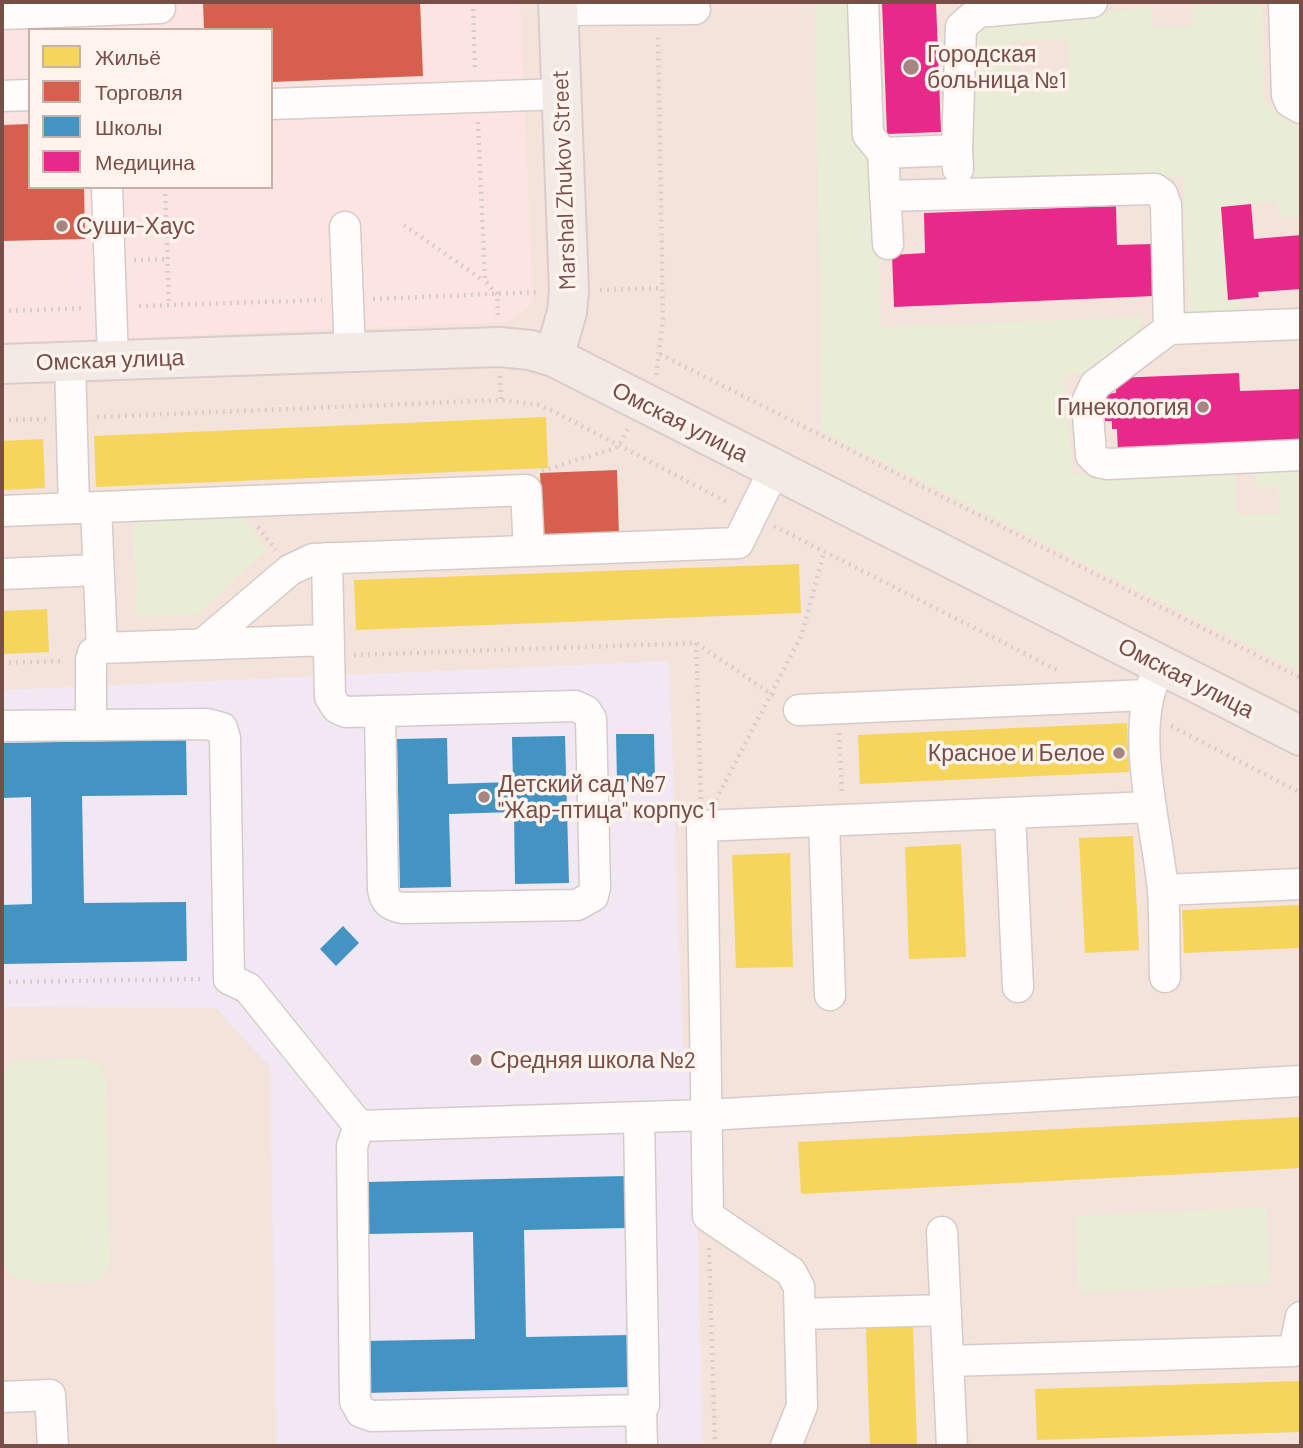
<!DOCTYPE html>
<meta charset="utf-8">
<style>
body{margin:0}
#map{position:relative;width:1303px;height:1448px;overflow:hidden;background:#f8efeb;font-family:Barlow,sans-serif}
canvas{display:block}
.frame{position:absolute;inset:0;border:4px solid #784e49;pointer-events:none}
.legend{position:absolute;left:28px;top:28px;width:245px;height:161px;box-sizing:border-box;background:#fff3ed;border:2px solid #c9b1ab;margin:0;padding:9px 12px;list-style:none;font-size:21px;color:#784e49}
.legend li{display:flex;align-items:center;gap:14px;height:35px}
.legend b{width:35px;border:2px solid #c9b1ab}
</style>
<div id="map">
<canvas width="1303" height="1448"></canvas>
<div class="frame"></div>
<ul class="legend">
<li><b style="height:19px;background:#f6d55c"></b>Жильё</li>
<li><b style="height:19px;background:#d6604d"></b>Торговля</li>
<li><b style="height:19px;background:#4393c3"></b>Школы</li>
<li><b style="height:19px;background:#e7298a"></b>Медицина</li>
</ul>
</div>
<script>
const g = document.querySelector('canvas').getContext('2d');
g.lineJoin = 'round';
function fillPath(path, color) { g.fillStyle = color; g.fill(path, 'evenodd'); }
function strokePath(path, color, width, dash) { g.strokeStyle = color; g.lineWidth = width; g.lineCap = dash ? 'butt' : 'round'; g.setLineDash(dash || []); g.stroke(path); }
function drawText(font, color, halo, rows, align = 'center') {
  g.font = font + ' Barlow,sans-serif'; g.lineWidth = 7; g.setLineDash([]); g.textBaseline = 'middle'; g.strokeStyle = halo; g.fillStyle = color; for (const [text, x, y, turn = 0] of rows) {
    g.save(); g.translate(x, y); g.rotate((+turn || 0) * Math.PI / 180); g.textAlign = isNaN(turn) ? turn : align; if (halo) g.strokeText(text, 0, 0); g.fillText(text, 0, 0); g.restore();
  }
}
const residential = new Path2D(`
 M2 2H1301V1446H2ZM30 30H271V187H30Z`);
const commercial = new Path2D(`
 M2 2H520L533 296 528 307 517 317 502 322 2 343ZM30 30H271V187H30Z`);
const education = new Path2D(`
 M669 661 683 1046 694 1070 703 1446H276L270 1067 216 1008 2 1007V690Z`);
const green = new Path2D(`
 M815 2H859L878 155 881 327 1146 317 1132 341 1117 343 1113 362 1090 373 1064 375 1073 474 1236 468V514H1280L1278 487 1257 488 1255 467 1301 466V671L822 431Z
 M1262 4 1264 100 1278 116 1301 128V216L1281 218 1276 201 1221 207 1228 299 1241 298 1242 319 1189 321 1183 176 975 180 971 62 979 32 991 21 1065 18 1152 6V27H1192L1193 5ZM1068 40 1069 72 1011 73 1010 41Z
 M240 512 267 549 199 614 137 616 133 526 143 516Z
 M84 1058 100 1065 106 1079 110 1266C107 1271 105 1276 99 1279 84 1286 23 1284 9 1275L4 1262 2 1073 14 1060Z
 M1266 1207 1270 1283 1079 1293 1075 1216Z`);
const homes = new Path2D(`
 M546 417 548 468 96 487 94 436Z
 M43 439 45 488 2 490V441Z
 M799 564 801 613 356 630 354 580Z
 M47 609 49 652 2 654V611Z
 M1127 723 1129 772 860 784 858 735Z
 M1133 836 1139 950 1085 953 1079 838Z
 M961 844 966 957 909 959 905 847Z
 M790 853 793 967 736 968 732 855Z
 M1301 905V948L1184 953 1182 910Z
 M1301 1117V1168L801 1194 798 1142Z
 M913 1326 917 1446H870L866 1328Z
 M1301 1381V1432L1037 1440 1035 1389Z`);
const shops = new Path2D(`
 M203 2H420L423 76 271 82V30H204Z
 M30 124V187H84L85 239 2 241V125Z
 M617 470 619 536 543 538 540 473Z`);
const schools = new Path2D(`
 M616 734H654L655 781 617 782Z
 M565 736 569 883 515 884 514 812 449 814 451 887 400 888 397 739 447 738 448 784 513 782 512 737Z
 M186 740 187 795 82 796 84 903 186 902 187 961 2 964V905L32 904 31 797 2 798V743Z
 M343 926 359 943 336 966 320 949Z
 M626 1176 627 1228 524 1230 526 1337 629 1335 630 1387 364 1393 363 1341 475 1339 473 1232 368 1234 367 1182Z`);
const health = new Path2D(`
 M882 2H936L941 132 887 134Z
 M1251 204 1254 239 1301 235V289L1258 292 1259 297 1228 300 1221 207Z
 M1116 206 1117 245 1152 244 1154 296 894 307 892 255 925 253 924 213Z
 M1239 373 1240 391 1301 389V445L1118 453 1117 429H1112V421H1105L1104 394 1116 393V378Z`);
const path = new Path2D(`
 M473 2 475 71
 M478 122 485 281 497 294 498 318
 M165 187 169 305
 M404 225 484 281
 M134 260 168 259
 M600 290 663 288
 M373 299 539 292
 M139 306 322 300
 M2 311 85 308
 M660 354 1301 678
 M656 375 663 320 658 34
 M500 376 501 400
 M97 417 501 400 539 405 559 414 729 503
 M2 420 46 419
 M542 471 618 447 628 429
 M774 526 1059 671
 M258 527 276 550
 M696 643 701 800
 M354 655 696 643 776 697
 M2 663 64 661
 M1171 726 1301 793
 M839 733 842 795
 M716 800 802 634 824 552
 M2 982 204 979
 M709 1248 715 1446`);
const minor = new Path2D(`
 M863 2 868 135 883 153 888 244
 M1284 2 1287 95 1290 102 1301 108
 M559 10 695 9
 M2 14 160 8
 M2 96 30 95
 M271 104 562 94
 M957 150 961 27 978 12 1092 2
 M883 153 957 150 958 169
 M107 187 113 360
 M885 196 1155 189 1162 194 1166 205 1169 329 1095 385 1087 402 1091 455 1098 462 1108 464 1301 455
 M345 227 350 352
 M1169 329 1301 324
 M70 362 74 508
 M96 507 102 648 328 640
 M2 511 526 490 529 550
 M327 558 330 697 337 708 346 712 575 706 586 711 591 719 595 887 593 896 577 905 402 908C389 905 385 902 383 889L380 711
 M2 574 98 570
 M204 643 290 570 313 559 738 543 774 470
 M1155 678C1129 733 1158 831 1163 891 1165 920 1164 949 1165 977
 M799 710 1147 695
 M91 725V660L93 653 102 648
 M2 726 207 724 222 728 225 738 229 979 248 988 359 1126
 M1010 815 1018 987
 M824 822 830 995
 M1163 890 1301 884
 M639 1118 644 1405 641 1410 642 1446
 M359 1126 707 1115 1301 1081
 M359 1126 352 1146 355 1401 361 1412 372 1416 641 1410
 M942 1232 952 1446
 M800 1314 946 1310
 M948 1361 1294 1351 1301 1317
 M2 1397 50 1395 53 1446
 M786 1446 802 1406 799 1287 791 1272 708 1216 702 826 1151 807`);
const major = new Path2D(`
 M554 357 567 312 569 291 558 2
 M2 364 499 347 530 350 554 357 1301 736`);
const markers = [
 [911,67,9,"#a58682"],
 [62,226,7,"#a58682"],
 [1203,407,7,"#a58682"],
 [1119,753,7,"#a58682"],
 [484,797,7,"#a58682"],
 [476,1060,7,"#a58682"]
];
const poiNames = [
 ["Городская",927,54],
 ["больница №1",927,80],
 ["Суши-Хаус",76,226],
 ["Гинекология",1189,407,"right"],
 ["Красное и Белое",1105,753,"right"],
 ["Детский сад №7",498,784],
 ["\"Жар-птица\" корпус 1",498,810],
 ["Средняя школа №2",490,1060]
];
const streetNames = [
 ["Marshal Zhukov Street",564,180,-92],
 ["Омская улица",110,360,-2],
 ["Омская улица",680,422,27],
 ["Омская улица",1186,678,27]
];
fillPath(residential, '#f3e3db');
fillPath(commercial, '#fbe4e1');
fillPath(education, '#f1e8f3');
fillPath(green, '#eaedd5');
fillPath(homes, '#f6d55c');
fillPath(shops, '#d6604d');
fillPath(schools, '#4393c3');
fillPath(health, '#e7298a');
strokePath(minor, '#d6cbc8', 33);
strokePath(major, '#daccc9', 42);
strokePath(path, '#d9cdcb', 4.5, [2, 5]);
strokePath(minor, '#fefdfc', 30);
strokePath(major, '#f3eae5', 38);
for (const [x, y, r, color] of markers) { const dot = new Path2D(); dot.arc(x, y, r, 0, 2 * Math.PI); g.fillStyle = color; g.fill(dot); strokePath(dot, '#fff3ed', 2.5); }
drawText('23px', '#784e49', '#fff3ed', poiNames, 'left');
drawText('23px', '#784e49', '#fff3ed', streetNames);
</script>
